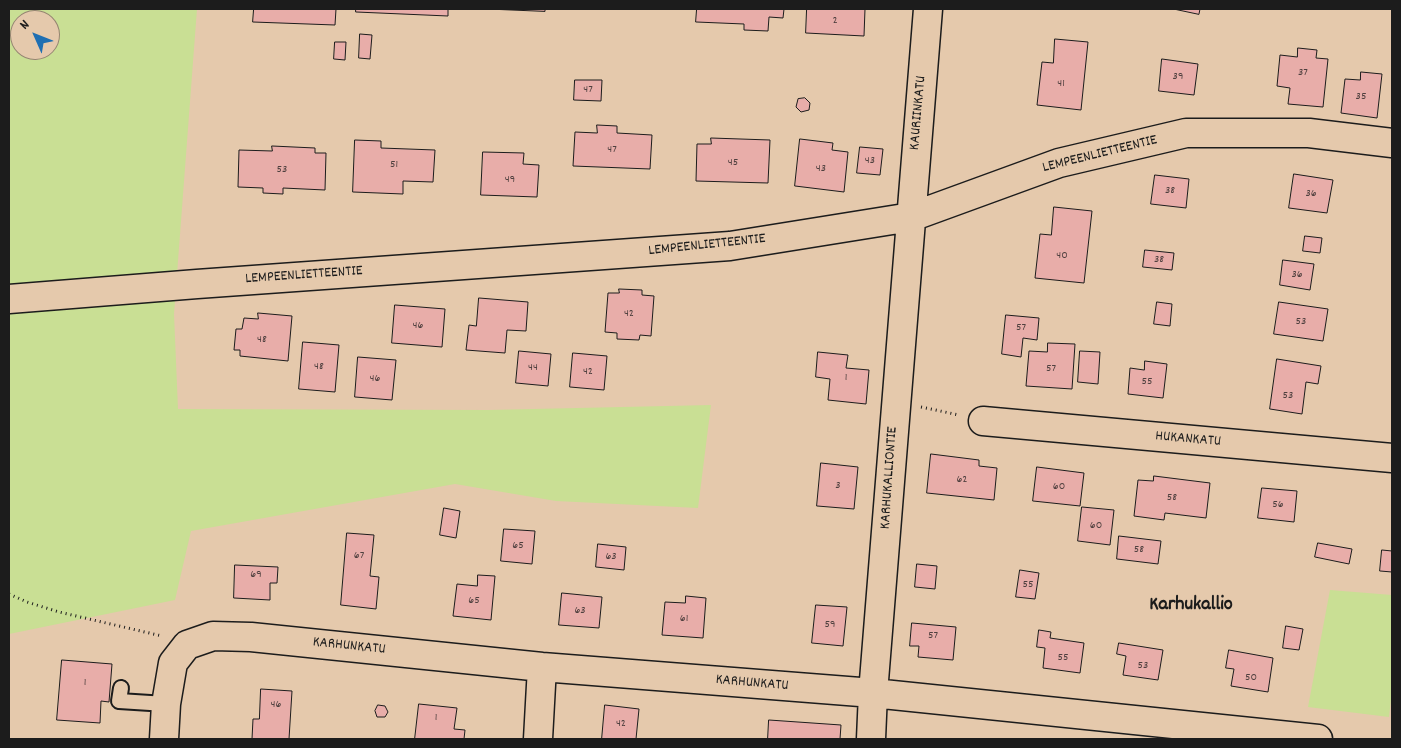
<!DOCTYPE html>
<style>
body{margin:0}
#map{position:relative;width:1401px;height:748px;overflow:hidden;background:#e5c9ac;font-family:Dekko,sans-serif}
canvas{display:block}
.frame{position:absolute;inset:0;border:10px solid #1c1c1c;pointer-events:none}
.north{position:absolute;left:10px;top:10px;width:50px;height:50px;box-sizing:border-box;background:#e5c9ac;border:1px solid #958472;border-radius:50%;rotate:314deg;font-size:14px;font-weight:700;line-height:20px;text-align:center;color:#1c1c1c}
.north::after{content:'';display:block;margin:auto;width:18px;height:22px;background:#1f6fb2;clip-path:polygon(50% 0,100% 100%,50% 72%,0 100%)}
</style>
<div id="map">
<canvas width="1401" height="748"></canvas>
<div class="frame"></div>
<div class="north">N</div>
</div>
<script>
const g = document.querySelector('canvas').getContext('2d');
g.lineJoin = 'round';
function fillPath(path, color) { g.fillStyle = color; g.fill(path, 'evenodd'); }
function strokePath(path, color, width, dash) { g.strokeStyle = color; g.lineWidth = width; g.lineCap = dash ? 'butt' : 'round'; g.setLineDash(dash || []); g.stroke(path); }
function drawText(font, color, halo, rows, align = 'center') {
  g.font = font + ' Dekko,sans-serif'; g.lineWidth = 4; g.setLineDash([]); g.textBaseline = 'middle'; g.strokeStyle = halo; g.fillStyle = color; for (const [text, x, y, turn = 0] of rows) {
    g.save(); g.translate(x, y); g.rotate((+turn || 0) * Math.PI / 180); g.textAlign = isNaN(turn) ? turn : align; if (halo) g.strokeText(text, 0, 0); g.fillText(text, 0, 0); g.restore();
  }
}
const green = new Path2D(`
 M9 9H197L174 314 178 409 488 410 711 405 698 508 556 501 455 484 191 531 175 600 9 634ZM20 20H50V50H20Z
 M1330 590 1392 595V691L1389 717 1308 707Z`);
const building = new Path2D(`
 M254 9H336L335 25 253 22Z
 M356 9H448V16L356 12Z
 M488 9H545V11Z
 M697 9H784L783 18 769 17 768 31 744 30V24L696 22Z
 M807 9H865L864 36 806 33Z
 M1174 9H1200L1199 14Z
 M360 34 372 35 370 59 359 58Z
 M1055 39 1088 42 1081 110 1037 105 1042 62 1053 63Z
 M335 42H346L345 60 334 59Z
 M1298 48 1317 50 1316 58 1328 59 1323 107 1288 104 1290 88 1277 86 1280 55 1297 57Z
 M1162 59 1198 64 1194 95 1159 91Z
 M1361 72 1382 74 1377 118 1341 113 1345 79 1360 80Z
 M575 80H602L601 101 574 100Z
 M805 98 810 103 809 110 801 112 796 107 798 99Z
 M597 125 617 126V133L652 135 650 169 573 166 575 132 597 133Z
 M711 138 770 140 768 183 696 181 697 144H711Z
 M800 139 833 143 832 150 848 152 844 192 795 186Z
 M355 140 381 141V148L435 150 433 182 403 181V194L353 192Z
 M272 146 315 148V153H326L325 190 283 188V194L263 193V188L238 187 239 150 272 151Z
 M860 147 883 149 880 175 857 173Z
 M483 152 524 153 523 164 539 165 537 197 481 195Z
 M1294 174 1333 180 1327 213 1289 208Z
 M1155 175 1189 179 1186 208 1151 204Z
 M1054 207 1092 211 1084 283 1035 278 1040 234 1051 235Z
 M1305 236 1322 238 1320 253 1303 251Z
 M1145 250 1174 253 1172 270 1143 267Z
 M1283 260 1314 264 1310 290 1280 285Z
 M619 289 642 290V295L654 296 651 336 640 335 639 340 617 339V333L605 332 608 293H619Z
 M479 298 528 302 526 331 507 330 505 353 466 350 469 325 476 326Z
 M1157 302 1172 304 1170 326 1154 324Z
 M1279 302 1328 309 1323 341 1274 334Z
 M395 305 445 309 442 347 392 343Z
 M258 313 292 316 288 361 240 356V350H234L236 329H242L244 318 258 319Z
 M1006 315 1039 318 1037 340 1023 338 1021 357 1002 354Z
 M303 342 339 345 335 392 299 389Z
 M1048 343 1075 344 1072 389 1026 386 1029 351 1047 352Z
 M519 351 551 354 548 386 516 383Z
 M1080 351 1100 352 1098 384 1078 382Z
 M818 352 848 355 846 368 869 370 866 404 828 400 830 379 816 377Z
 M573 353 607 356 604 390 570 387Z
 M358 357 396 360 392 400 355 397Z
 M1277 359 1321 366 1318 384 1306 382 1302 414 1270 409Z
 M1145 361 1167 364 1163 398 1128 394 1130 368 1144 370Z
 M931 454 979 460V466L997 468 994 500 927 493Z
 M821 463 858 467 854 509 817 506Z
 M1037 467 1084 473 1080 506 1033 501Z
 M1154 476 1210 483 1206 518 1165 513 1164 520 1134 516 1138 480 1153 481Z
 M1262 488 1297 491 1294 522 1258 518Z
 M1082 507 1114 510 1110 545 1078 541Z
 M444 508 460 511 456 538 440 535Z
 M504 529 535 531 532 564 501 561Z
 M347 533 374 535 370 576 379 577 376 609 341 605Z
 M1119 536 1161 541 1158 564 1117 559Z
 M1318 543 1352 549 1349 564 1315 557Z
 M598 544 626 547 624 570 596 567Z
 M1382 550 1392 551V572L1380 571Z
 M917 564 937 566 935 589 915 587Z
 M235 565 278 567 277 583H270V600L234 598Z
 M1020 570 1039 573 1035 599 1016 597Z
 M478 575 495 576 491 620 453 616 457 584 477 586Z
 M562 593 602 597 599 628 559 625Z
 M686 596 706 598 703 638 662 635 665 602 685 603Z
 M816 605 847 607 843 646 812 643Z
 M912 623 956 627 953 660 918 657 919 646H910Z
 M1286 626 1303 629 1299 650 1283 648Z
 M1039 630 1051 632 1050 638 1084 643 1080 673 1043 668 1045 648 1037 647Z
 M1119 643 1163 650 1158 680 1123 675 1126 656 1117 654Z
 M1229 650 1273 658 1268 692 1231 686 1234 669 1226 668Z
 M62 660 112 664 109 702 101 701 100 723 57 720Z
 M261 689 292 691 289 739H252L253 719H259Z
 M419 704 457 708 454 729 465 730 464 739H415Z
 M378 705 385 706 388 712 385 717H377L375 711Z
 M605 705 639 709 636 739H602Z
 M769 720 841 725 840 739H768Z`);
const path = new Path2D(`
 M921 407 959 415
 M9 594 27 602 59 612 162 636`);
const service = new Path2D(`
 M121 688 119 701 166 704`);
const minor = new Path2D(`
 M9 299 197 284 730 246 911 217 1059 163 1186 133H1309L1392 143
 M983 421 1392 458
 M164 739 166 704 173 663 187 645 213 636 251 637 542 667 873 693 1318 739
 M538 739 542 667
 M871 739 873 693 928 9`);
const numberNames = [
 ["2",835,21],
 ["37",1303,73],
 ["39",1178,77],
 ["41",1061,84],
 ["47",588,90],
 ["35",1361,97],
 ["47",612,150],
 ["43",870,161],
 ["45",733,163],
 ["51",394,165],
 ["43",821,169],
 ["53",282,170],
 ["49",510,180],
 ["38",1170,191],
 ["36",1311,194],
 ["40",1062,256],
 ["38",1159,260],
 ["36",1297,275],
 ["42",629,314],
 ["53",1301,322],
 ["46",418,326],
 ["57",1021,328],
 ["48",262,340],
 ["48",319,367],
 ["44",533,368],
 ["57",1051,369],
 ["42",588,372],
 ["1",846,378],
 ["46",375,379],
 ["55",1147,382],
 ["53",1288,396],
 ["62",962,480],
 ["3",838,486],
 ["60",1059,487],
 ["58",1172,498],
 ["56",1278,505],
 ["60",1096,526],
 ["65",518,546],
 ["58",1139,550],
 ["67",359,556],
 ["63",611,557],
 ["69",256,575],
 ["55",1028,585],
 ["65",474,601],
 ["63",580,611],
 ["61",684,619],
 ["59",830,625],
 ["57",933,636],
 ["55",1063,658],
 ["53",1143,666],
 ["50",1251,678],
 ["1",85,683],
 ["46",276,705],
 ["1",436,718],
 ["42",621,724]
];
const streetNames = [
 ["KAURIINKATU",919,113,-85],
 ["LEMPEENLIETTEENTIE",1100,155,-14],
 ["LEMPEENLIETTEENTIE",707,246,-6],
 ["LEMPEENLIETTEENTIE",304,276,-4],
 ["HUKANKATU",1188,440,5],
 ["KARHUKALLIONTIE",890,478,-86],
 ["KARHUNKATU",349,647,6],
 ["KARHUNKATU",752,684,5]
];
const districtNames = [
 ["Karhukallio",1191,606]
];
fillPath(green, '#c9df94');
fillPath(building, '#e8ada9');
strokePath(building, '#1c1c1c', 1);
strokePath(service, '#1c1c1c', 18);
strokePath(minor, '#1c1c1c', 31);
strokePath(path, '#1c1c1c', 3, [1, 4]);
strokePath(service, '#e5c9ac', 14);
strokePath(minor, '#e5c9ac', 28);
drawText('12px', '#4f403f', null, numberNames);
drawText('15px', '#1c1c1c', '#e5c9ac', streetNames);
drawText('bold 20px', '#1c1c1c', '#e5c9ac', districtNames);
</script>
